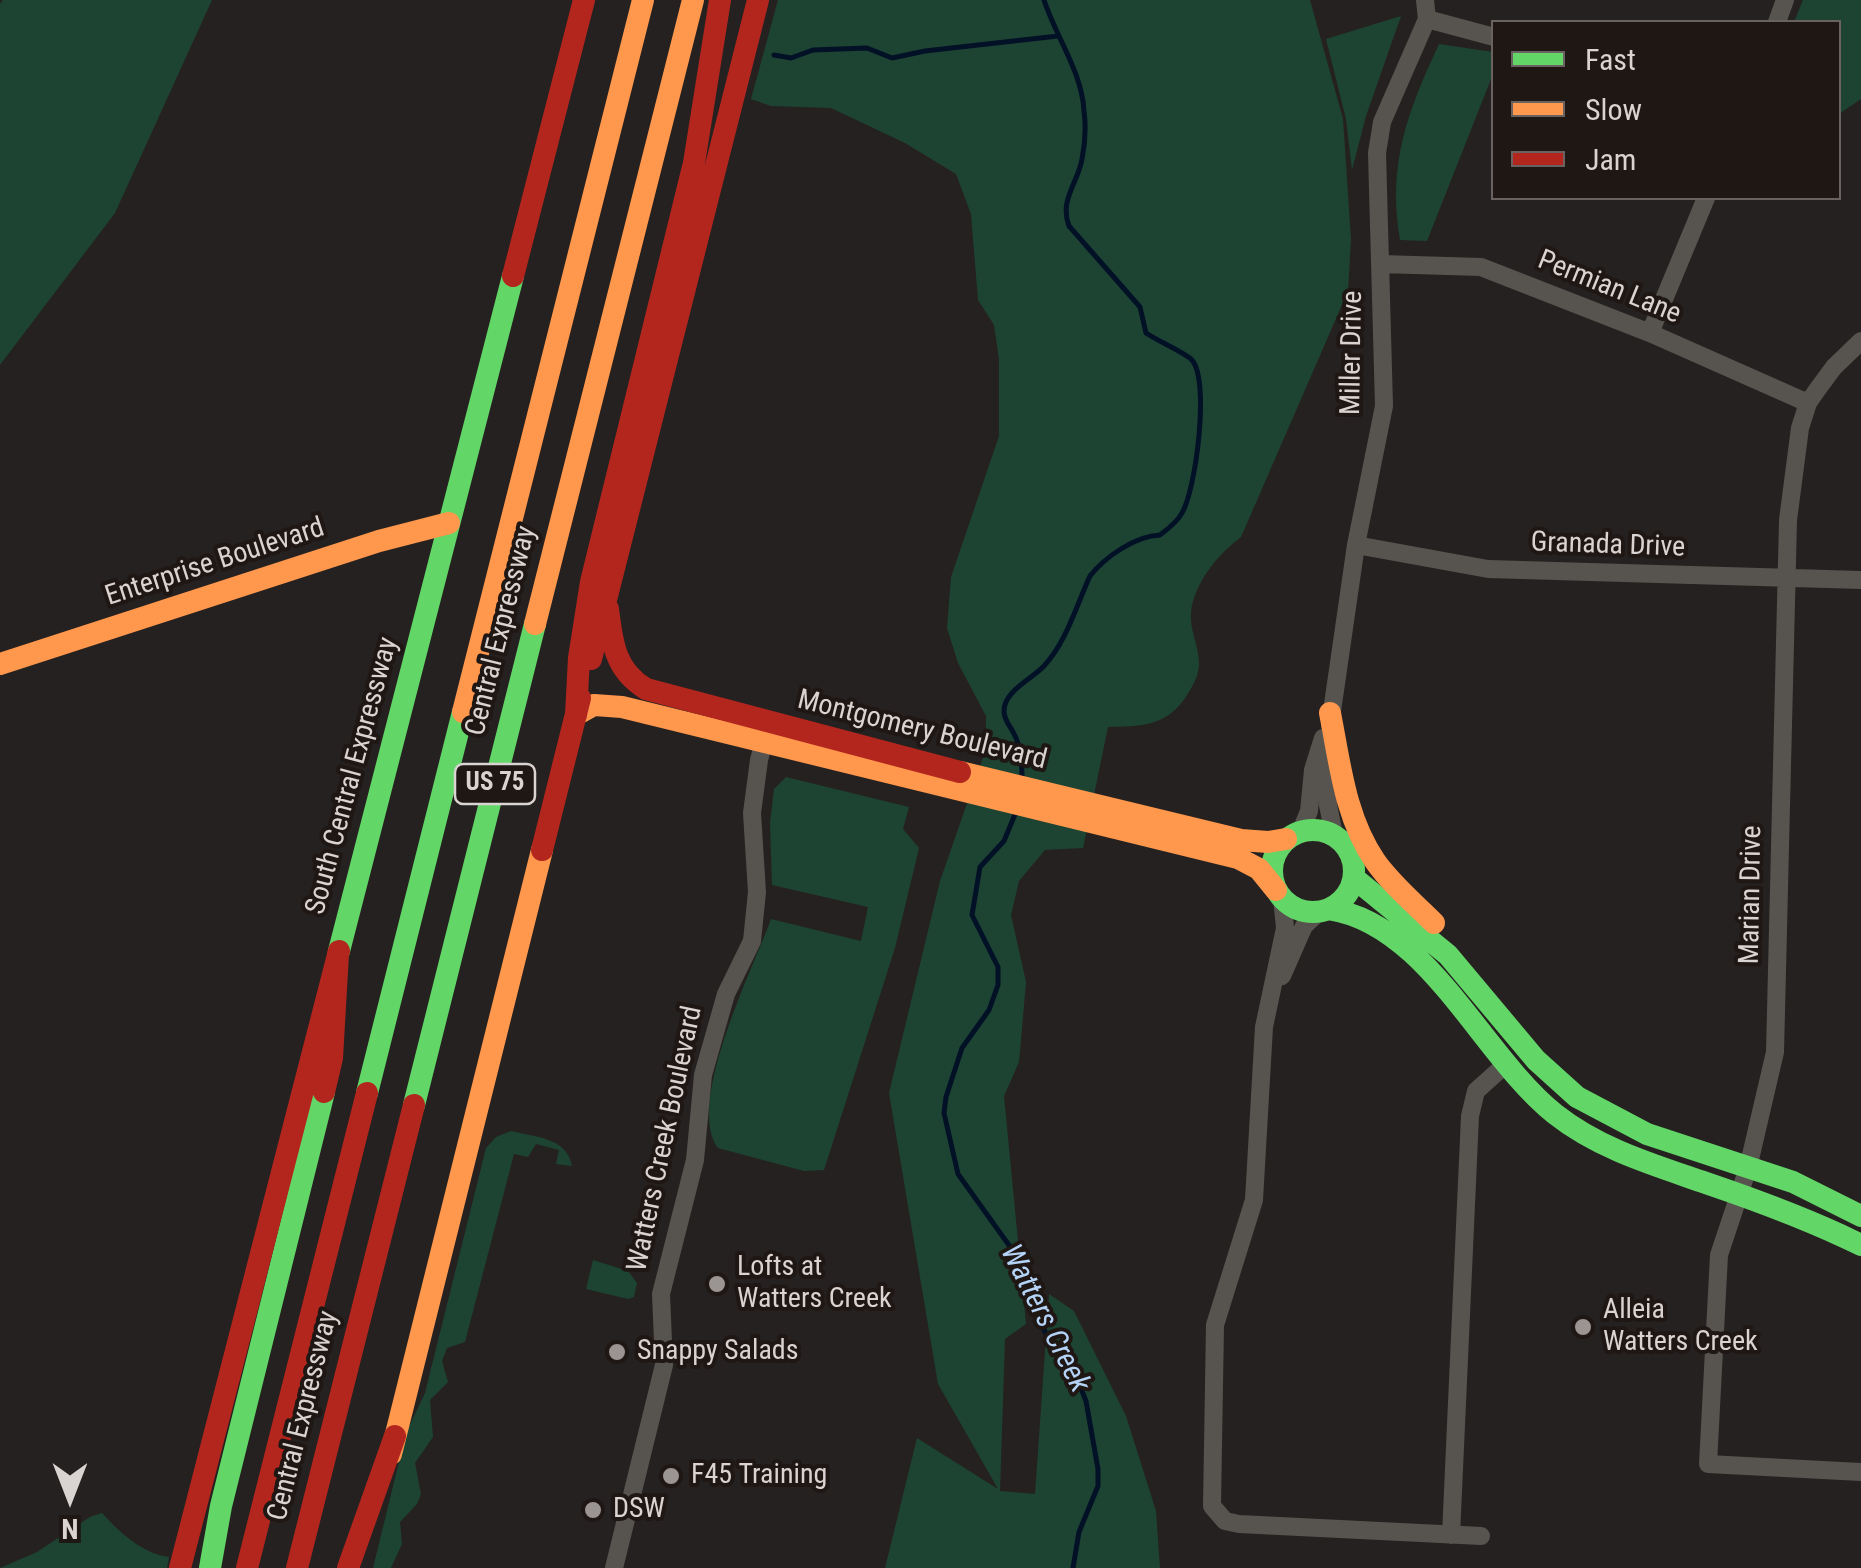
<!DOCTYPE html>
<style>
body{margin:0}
#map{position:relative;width:1861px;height:1568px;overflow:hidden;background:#252120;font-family:"Roboto Condensed",sans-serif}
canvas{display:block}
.legend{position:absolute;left:1491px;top:20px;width:350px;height:180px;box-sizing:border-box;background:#1f1714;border:2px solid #696260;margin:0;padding:12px 18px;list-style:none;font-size:30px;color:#d9d3d1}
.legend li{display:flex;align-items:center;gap:20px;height:50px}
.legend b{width:50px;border:2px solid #696260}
.north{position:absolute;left:20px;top:1448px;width:100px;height:100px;-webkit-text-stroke:8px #1f1714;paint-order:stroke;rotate:180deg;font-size:28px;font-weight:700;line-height:40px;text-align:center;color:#d9d3d1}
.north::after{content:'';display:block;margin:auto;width:35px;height:45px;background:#d9d3d1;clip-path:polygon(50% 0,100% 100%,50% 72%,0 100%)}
</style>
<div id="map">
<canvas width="1861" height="1568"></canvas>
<ul class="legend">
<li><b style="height:12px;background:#63d668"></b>Fast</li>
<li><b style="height:12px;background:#ff974d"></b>Slow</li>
<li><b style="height:12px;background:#b3261e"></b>Jam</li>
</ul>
<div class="north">N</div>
</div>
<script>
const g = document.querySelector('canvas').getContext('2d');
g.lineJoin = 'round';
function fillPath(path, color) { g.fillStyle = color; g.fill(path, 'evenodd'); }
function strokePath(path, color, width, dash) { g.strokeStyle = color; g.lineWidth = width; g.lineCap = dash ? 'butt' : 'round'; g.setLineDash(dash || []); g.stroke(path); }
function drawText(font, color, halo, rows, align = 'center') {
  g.font = font + ' "Roboto Condensed",sans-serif'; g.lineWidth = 8; g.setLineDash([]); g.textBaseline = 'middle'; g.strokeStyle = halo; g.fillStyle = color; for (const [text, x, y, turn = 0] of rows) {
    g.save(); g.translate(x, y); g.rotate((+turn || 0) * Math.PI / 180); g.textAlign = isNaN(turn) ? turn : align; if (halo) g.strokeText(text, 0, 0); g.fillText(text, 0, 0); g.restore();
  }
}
const green = new Path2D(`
 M3 0H212L115 213 0 365V4Z
 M778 0H1310L1343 119 1351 239 1348 291 1241 537C1219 553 1194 583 1191 612 1189 630 1200 648 1199 666 1198 678 1190 691 1183 701 1163 727 1139 726 1108 727L1083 848 1045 850 1019 881 1011 915 1026 982 1019 1062 1004 1096 1026 1324 1005 1339 1000 1491 1035 1494 1049 1294 1074 1311 1126 1416 1156 1511 1160 1568H885L917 1438 998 1489 938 1384 889 1093 940 881 986 749V716L958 663 947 628 951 577 999 436V359L994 325 978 300 971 214 956 174 905 143 831 108 771 106 751 99Z
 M1803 0H1861V99L1839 114 1838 22H1794Z
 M1401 16 1366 116 1352 170 1346 119 1326 39Z
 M1439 44 1493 52V74L1427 241 1400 240C1387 163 1408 111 1439 44Z
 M786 777 909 807 903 829 919 848 895 948 824 1170 804 1171 718 1148C685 1103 754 967 771 919L861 941 868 907 772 885 770 823 774 789Z
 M511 1131C534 1137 567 1137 572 1166L556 1164 559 1150 536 1144 528 1157 514 1154 465 1342 447 1348 442 1361 448 1382 430 1400 433 1437 415 1463 421 1494 417 1504 400 1522 402 1544 391 1568H373L406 1433 425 1393 486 1148 496 1137Z
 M593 1260 628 1271 637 1283 634 1297 628 1299 586 1289Z
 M102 1513C119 1532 143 1554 169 1557L167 1568H0L37 1552 90 1517Z`);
const stream = new Path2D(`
 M774 55 791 58 813 50 867 48 892 58 925 51 1058 36
 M1022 777C1022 762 1021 745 1013 732 1009 724 1004 720 1004 711 1004 691 1032 679 1044 666 1066 643 1077 604 1090 576 1105 557 1135 536 1160 535 1168 529 1178 521 1182 513 1196 489 1210 381 1192 360 1187 354 1156 340 1146 333L1140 307 1069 226C1059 200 1078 183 1082 159 1085 144 1086 126 1084 111 1082 72 1056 37 1044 0
 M1016 812 1004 841 980 867 972 915 998 967V985L989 1010 962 1048 946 1097 944 1113 958 1174 1021 1262 1039 1319 1057 1356 1078 1381 1086 1401 1098 1469V1486L1079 1532 1073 1568`);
const street = new Path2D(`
 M1427 19 1494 37
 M1777 22 1785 0
 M1381 264 1481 267 1650 333 1808 403
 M1650 333 1706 198
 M1861 341 1834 367 1817 390 1808 403 1800 428 1788 520 1775 1052 1748 1168 1719 1255 1708 1464 1861 1472
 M1356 545 1488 569 1861 580
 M1330 725 1356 545 1384 406 1377 153 1382 122 1427 19 1425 0
 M1329 751 1328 805 1334 835
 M1301 831 1309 811 1313 770 1323 738
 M1282 898 1285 928 1264 1027 1254 1200 1215 1325 1212 1506 1225 1521 1239 1524 1481 1536
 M1282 976 1304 926 1319 912
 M1451 1535 1470 1116 1476 1091 1505 1065
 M614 1568 664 1365 661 1294 695 1160 703 1075 726 994 752 941 757 892 752 813 759 760 766 733`);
const fast = new Path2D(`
 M1272 871a41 41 0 1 1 82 0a41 41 0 1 1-82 0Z
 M1354 878 1448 955 1536 1060 1577 1097 1647 1134 1793 1182 1861 1216
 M1329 909C1428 924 1481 1055 1555 1114 1599 1149 1654 1165 1706 1183 1759 1201 1811 1220 1861 1245
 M339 951 513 276
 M367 1093 463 712
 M414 1105 535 624
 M210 1568 221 1506 324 1092`);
const slow = new Path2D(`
 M535 624 693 0
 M0 664 379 541 449 523
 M463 712 643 0
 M1330 713C1340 764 1345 817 1375 861 1391 884 1414 903 1434 923
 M576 715 594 705 622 707 1238 858 1259 869 1276 890
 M960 772 1241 840 1268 842 1286 839
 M391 1454 542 850`);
const jam = new Path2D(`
 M513 276 584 0
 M608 609C612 643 615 670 646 689L960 772
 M591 659 758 0
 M576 715 579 658 591 582 694 163 720 0
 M542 850 580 698
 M324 1092 332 1058 338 954
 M180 1568 339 951
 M247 1568 367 1093
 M297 1568 414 1105
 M348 1568 395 1436`);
const markers = [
 [717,1284,10,"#9a9593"],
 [1583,1327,10,"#9a9593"],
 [617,1352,10,"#9a9593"],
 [671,1476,10,"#9a9593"],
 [593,1510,10,"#9a9593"]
];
const shields = [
 [495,784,80]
];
const shieldNames = [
 ["US 75",495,784]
];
const streetNames = [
 ["Permian Lane",1609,288,22],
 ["Miller Drive",1353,353,-89],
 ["Granada Drive",1608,546,2],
 ["Enterprise Boulevard",215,563,-18],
 ["Central Expressway",502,631,-76],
 ["Montgomery Boulevard",922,731,14],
 ["South Central Expressway",353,776,-75],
 ["Marian Drive",1752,895,-89],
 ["Watters Creek Boulevard",666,1139,-78],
 ["Central Expressway",304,1416,-76]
];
const poiNames = [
 ["Lofts at",737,1268],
 ["Watters Creek",737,1300],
 ["Alleia",1603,1311],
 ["Watters Creek",1603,1343],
 ["Snappy Salads",637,1352],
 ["F45 Training",691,1476],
 ["DSW",613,1510]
];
const waterNames = [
 ["Watters Creek",1044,1319,63]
];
fillPath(green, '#1d4433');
strokePath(stream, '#031126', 5);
strokePath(street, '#57544f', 18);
strokePath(fast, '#63d668', 22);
strokePath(slow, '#ff974d', 22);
strokePath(jam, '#b3261e', 22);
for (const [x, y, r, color] of markers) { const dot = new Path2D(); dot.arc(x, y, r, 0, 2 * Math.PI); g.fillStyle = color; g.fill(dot); strokePath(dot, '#1f1714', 4); }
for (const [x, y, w] of shields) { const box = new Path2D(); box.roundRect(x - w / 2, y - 20, w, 40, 8); g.fillStyle = '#1f1714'; g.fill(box); strokePath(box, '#d9d3d1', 2.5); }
drawText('bold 25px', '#d9d3d1', null, shieldNames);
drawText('28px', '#d9d3d1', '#1f1714', streetNames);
drawText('28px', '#d9d3d1', '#1f1714', poiNames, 'left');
drawText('italic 30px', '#b4d3f7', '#1f1714', waterNames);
</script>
